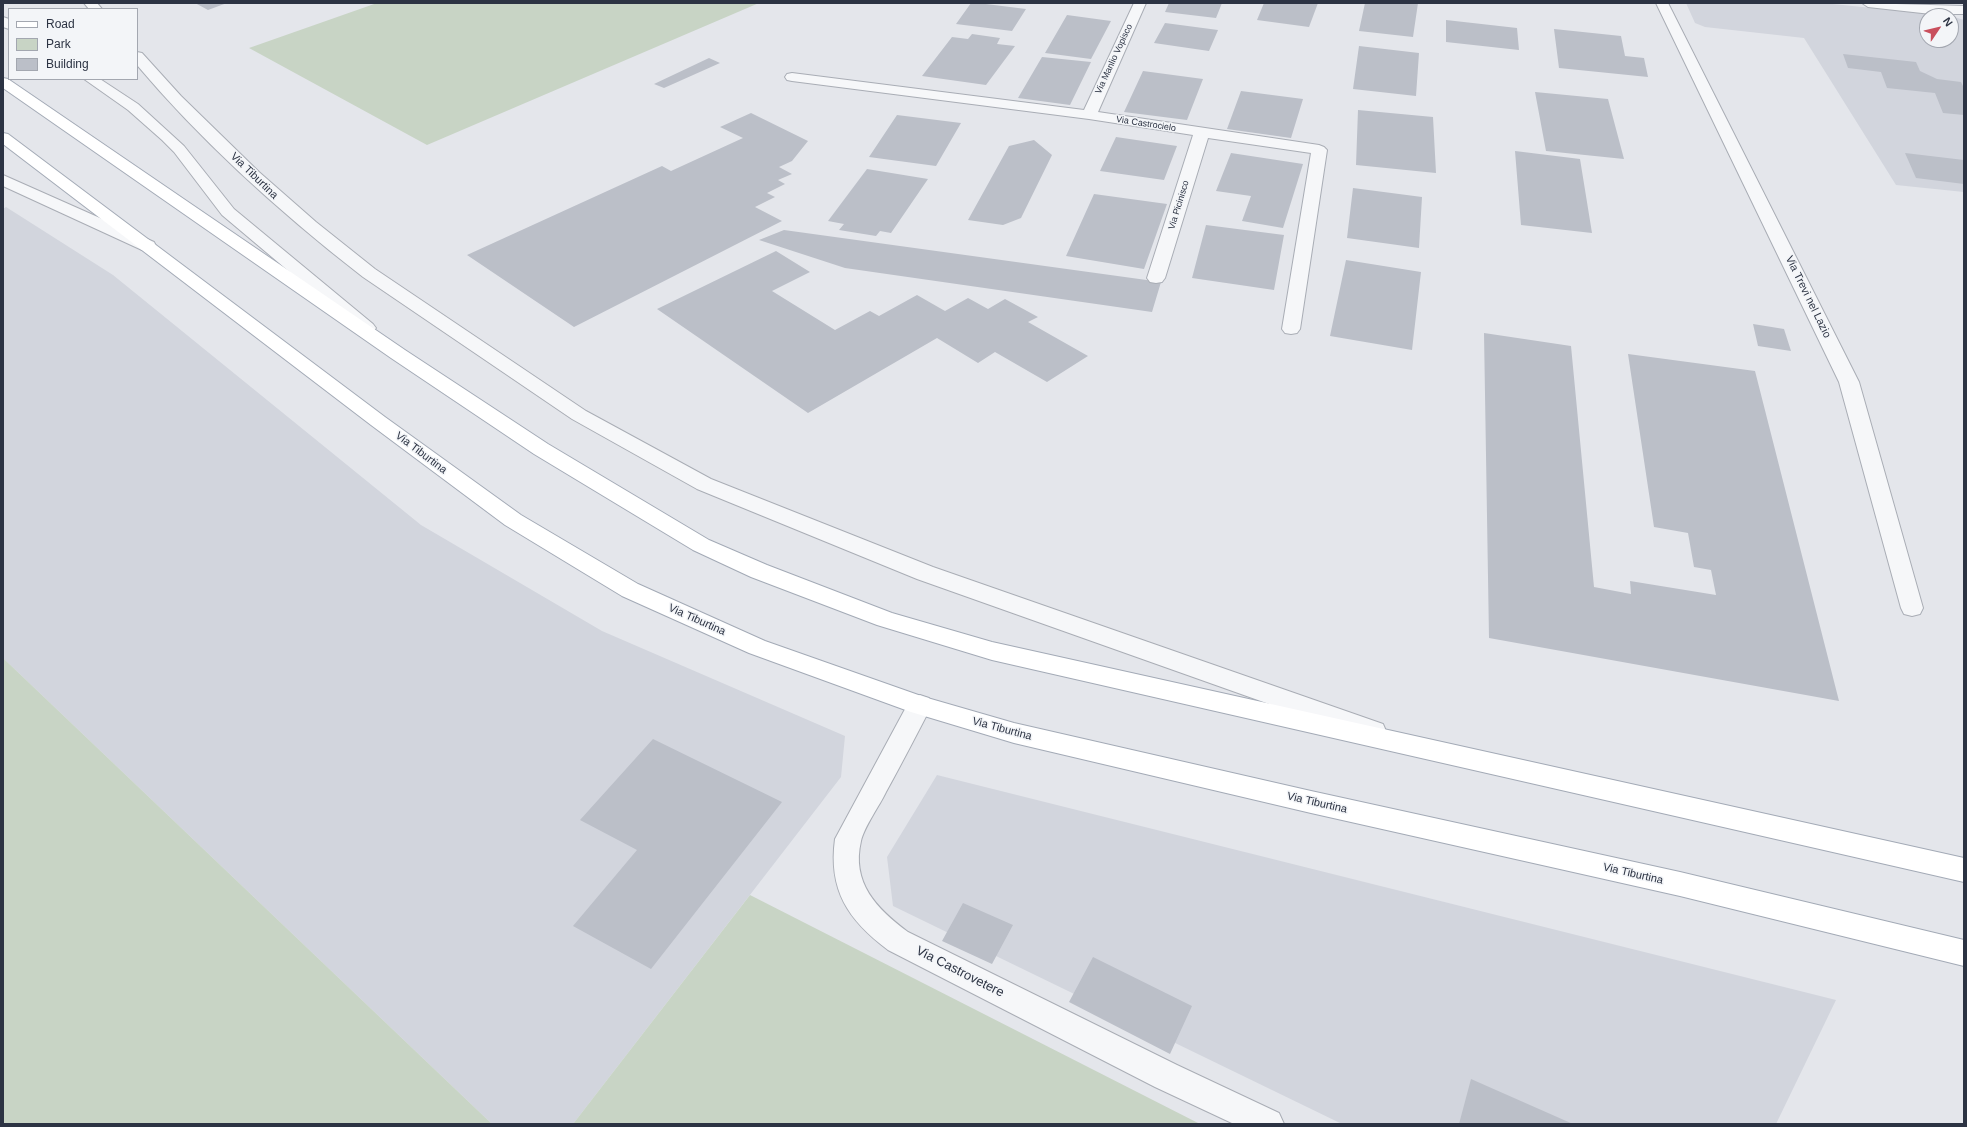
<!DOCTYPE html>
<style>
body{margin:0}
#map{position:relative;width:1967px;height:1127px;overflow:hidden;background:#e4e6eb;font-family:Arial,sans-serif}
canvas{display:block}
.frame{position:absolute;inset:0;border:4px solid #2c3343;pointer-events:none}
.legend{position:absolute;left:8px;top:8px;width:130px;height:72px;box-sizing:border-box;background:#f3f5f8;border:1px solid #a3a7b0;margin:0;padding:5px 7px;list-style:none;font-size:12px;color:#2c3343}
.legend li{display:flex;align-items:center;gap:8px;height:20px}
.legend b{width:20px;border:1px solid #a3a7b0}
.north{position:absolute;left:1919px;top:8px;width:40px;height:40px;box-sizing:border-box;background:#f3f5f8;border:1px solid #a3a7b0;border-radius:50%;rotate:55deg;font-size:11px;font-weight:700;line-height:16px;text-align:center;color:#2c3343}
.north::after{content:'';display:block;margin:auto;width:14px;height:18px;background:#c94f5d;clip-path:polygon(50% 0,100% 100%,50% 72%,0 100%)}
</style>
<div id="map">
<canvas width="1967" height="1127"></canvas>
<div class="frame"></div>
<ul class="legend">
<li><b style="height:5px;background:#fff"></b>Road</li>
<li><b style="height:11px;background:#c8d4c5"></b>Park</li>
<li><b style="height:11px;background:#bbbfc8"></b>Building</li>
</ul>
<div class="north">N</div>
</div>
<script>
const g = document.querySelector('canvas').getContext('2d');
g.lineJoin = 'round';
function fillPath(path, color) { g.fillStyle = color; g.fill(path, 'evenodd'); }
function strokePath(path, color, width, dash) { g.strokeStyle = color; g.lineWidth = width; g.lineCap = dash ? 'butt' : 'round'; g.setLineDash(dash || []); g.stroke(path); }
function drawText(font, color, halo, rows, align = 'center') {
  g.font = font + ' Arial,sans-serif'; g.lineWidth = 3; g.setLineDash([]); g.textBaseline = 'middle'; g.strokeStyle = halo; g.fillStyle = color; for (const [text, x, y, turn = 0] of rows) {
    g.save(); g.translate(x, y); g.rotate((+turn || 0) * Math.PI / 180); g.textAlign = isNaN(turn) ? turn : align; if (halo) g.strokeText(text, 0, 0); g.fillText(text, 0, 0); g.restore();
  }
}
const built = new Path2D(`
 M1686 3H1823L1951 16 1964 20V192L1896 185 1804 38 1705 27 1695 23ZM1927 16H1951V40H1927Z
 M6 207 113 275 421 525 602 631 845 736 841 777 573 1124H492L3 658V209Z
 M937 775 1836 1000 1776 1124H1342L893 906 887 857Z`);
const green = new Path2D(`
 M377 3H759L427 145 249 48Z
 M3 658 492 1124H3Z
 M750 895 1200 1124H573Z`);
const building = new Path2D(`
 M195 3H227L208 10Z
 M971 3H978L1026 9 1012 31 956 24Z
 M1169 3H1222L1216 18 1165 12Z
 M1264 3H1318L1309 27 1257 20Z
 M1365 3H1418L1413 37 1359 31Z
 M1067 15 1111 21 1091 59 1045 53Z
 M1446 20 1517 28 1519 50 1446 42Z
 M1165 23 1218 30 1209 51 1154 43Z
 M1554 29 1621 36 1625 56 1644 58 1648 77 1559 68Z
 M972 34 1000 38 997 44 1015 46 986 85 922 76 952 37 968 39Z
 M1359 46 1419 53 1416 96 1353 89Z
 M1843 54 1916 62 1920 71 1937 79 1961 82 1964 88V115L1943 113 1935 93 1887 88 1881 72 1848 68Z
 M1042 57 1091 62 1070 105 1018 98Z
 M709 58 720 63 664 88 654 84Z
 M1143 71 1203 79 1187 120 1124 112Z
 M1241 91 1303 99 1291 138 1227 129Z
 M1535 92 1608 99 1624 159 1546 151Z
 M1358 110 1433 117 1436 173 1356 165Z
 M751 113 808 141 792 161 779 167 792 174 778 180 785 184 767 193 775 197 755 207 782 221 574 327 467 255 662 166 671 171 743 138 720 127Z
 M897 115 961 123 936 166 869 157Z
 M1116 137 1177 146 1164 180 1100 171Z
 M1034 140 1052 155 1021 218 1003 225 968 220 1009 146Z
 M1515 151 1580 159 1592 233 1521 225Z
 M1231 153 1303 164 1283 228 1242 221 1251 196 1216 191Z
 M1905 153 1964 160V184L1916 178Z
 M867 169 928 179 891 233 880 231 876 236 839 230 844 224 828 221Z
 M1353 188 1422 197 1419 248 1347 238Z
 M1094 194 1167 204 1144 269 1066 256Z
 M1206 225 1284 235 1274 290 1192 278Z
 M784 230 1161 282 1152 312 845 268 759 240Z
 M776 251 810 272 772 291 835 330 870 311 879 316 917 295 945 311 968 298 988 309 1005 299 1038 317 1028 322 1088 356 1047 382 995 352 978 363 937 338 808 413 657 309Z
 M1346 260 1421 272 1412 350 1330 336Z
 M1753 324 1784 329 1791 351 1758 346Z
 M1484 333 1571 346 1594 587 1631 594 1630 581 1716 595 1711 570 1694 567 1688 533 1654 527 1628 354 1755 371 1839 701 1489 638Z
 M653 739 782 802 651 969 573 926 637 850 580 820Z
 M963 903 1013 925 992 964 942 941Z
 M1093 957 1192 1006 1170 1054 1069 1002Z
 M1471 1079 1573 1124H1459Z`);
const service = new Path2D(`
 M1862 3 1964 6V14H1931L1868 7Z`);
const minor = new Path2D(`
 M84 3H97L102 9H89Z
 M1134 3H1146L1098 112 1319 145 1324 147 1327 150 1300 329 1297 333 1291 334 1285 333 1282 329 1311 153 1208 138 1165 278 1162 282 1156 283 1150 282 1147 278 1193 135 1089 119 792 81 787 80 785 77 787 74 792 73 1084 110Z
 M1656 3H1668L1859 382 1923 608 1920 614 1912 616 1904 614 1901 608 1839 382Z
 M137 52 142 53 181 96 259 172 316 222 375 269 586 411 711 479 933 567 1383 724 1386 731 1383 738 1374 741 1365 738 917 579 697 489 572 419 363 277C282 214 203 143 137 65Z
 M920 695 929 698 932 705C917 734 902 763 886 792 880 805 864 827 861 841 851 883 877 909 908 932L1177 1065 1279 1113 1284 1124H1234L1155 1087 888 950C848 920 828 890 835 839L911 698Z`);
const tertiary = new Path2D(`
 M3 17 9 19V29L3 27Z
 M84 79H100L138 104 184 146 234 209 373 324 376 328 373 332 367 333 361 332 222 215 174 152 162 140 128 110Z
 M3 175 154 242 156 246 154 250 148 251 142 250 3 186Z`);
const primary = new Path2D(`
 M3 78 8 79 405 350 548 444 709 540 767 565 892 613 992 642 1964 858V882L992 660 877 625 751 577 693 550 534 454 391 358 3 88Z
 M3 133 8 134 385 417 521 515 638 584 765 641 924 697 1014 723 1311 791 1680 872 1964 940V966L1680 896 1311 813 1014 743 911 712 749 653 622 596 505 525 371 425 3 144Z`);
const farStreetnames = [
 ["Via Manlio Vopisco",1114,59,-65],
 ["Via Castrocielo",1146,124,9],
 ["Via Picinisco",1179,205,-73]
];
const streetNames = [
 ["Via Tiburtina",254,176,44],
 ["Via Trevi nel Lazio",1808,297,64],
 ["Via Tiburtina",421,453,37],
 ["Via Tiburtina",697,620,24],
 ["Via Tiburtina",1002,729,15],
 ["Via Tiburtina",1317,803,13],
 ["Via Tiburtina",1633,874,13]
];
const nearStreetnames = [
 ["Via Castrovetere",960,972,27]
];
fillPath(built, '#d2d5dd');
fillPath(green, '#c8d4c5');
fillPath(building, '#bbbfc8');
strokePath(service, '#a9adb5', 2);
strokePath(minor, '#a9adb5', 2);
strokePath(tertiary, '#a9adb5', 2);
strokePath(primary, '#a3aab6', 2);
fillPath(service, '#f6f7f9');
fillPath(minor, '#f6f7f9');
fillPath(tertiary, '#f6f7f9');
fillPath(primary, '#fff');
drawText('9px', '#2c3343', '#f3f5f8', farStreetnames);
drawText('11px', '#2c3343', '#f3f5f8', streetNames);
drawText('13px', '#2c3343', '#f3f5f8', nearStreetnames);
</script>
